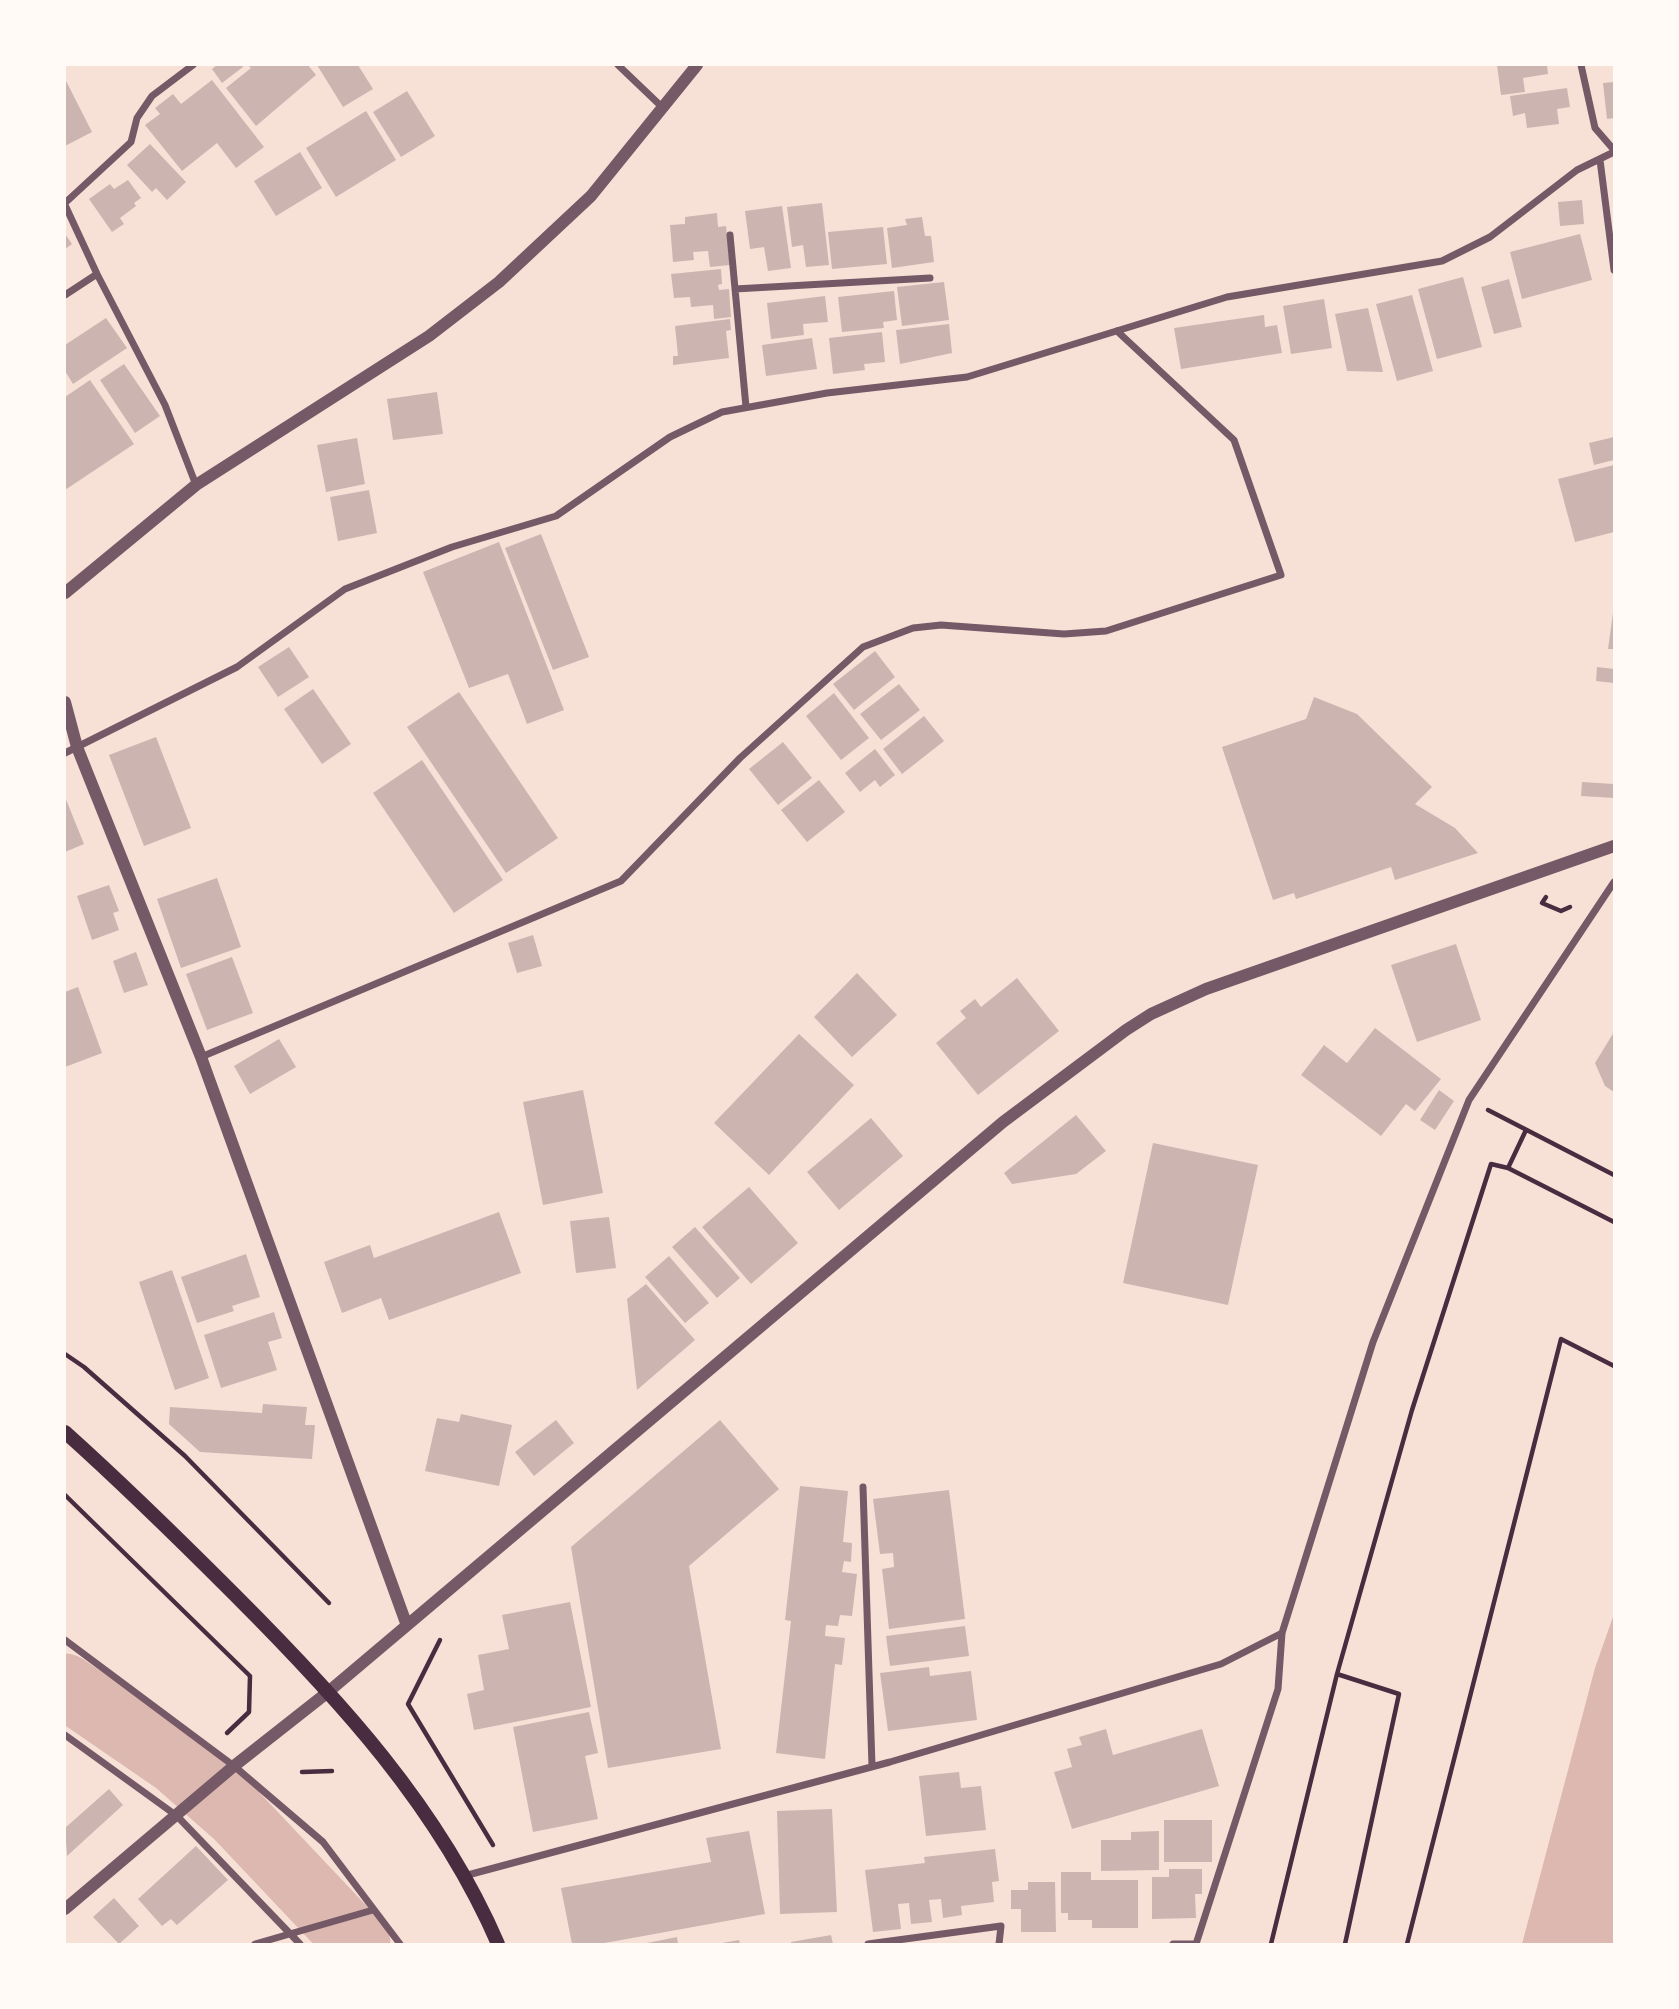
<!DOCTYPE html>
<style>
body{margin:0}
#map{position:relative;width:1679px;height:2009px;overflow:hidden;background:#f7e1d7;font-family:Karla,sans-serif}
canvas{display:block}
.frame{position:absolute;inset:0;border:66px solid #fffaf5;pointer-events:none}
</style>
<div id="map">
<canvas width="1679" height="2009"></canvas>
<div class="frame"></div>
</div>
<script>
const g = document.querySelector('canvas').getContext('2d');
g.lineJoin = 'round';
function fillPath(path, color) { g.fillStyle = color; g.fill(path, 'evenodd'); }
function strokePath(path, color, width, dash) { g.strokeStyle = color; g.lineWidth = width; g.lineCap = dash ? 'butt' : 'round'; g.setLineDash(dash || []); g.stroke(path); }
const water = new Path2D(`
 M1614 1614V1944H1522L1595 1668Z`);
const river = new Path2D(`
 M65 1686 177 1763 236 1815 358 1944`);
const building = new Path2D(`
 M217 65H242L243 67 222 83 212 69Z
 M248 65H308L316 75 256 126 226 88 251 68Z
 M317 65H358L373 89 343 107Z
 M1497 65H1547L1548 74 1523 78 1525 92 1501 95Z
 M65 79 92 132 65 146Z
 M212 80 264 147 236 168 217 143 182 171 145 125 160 114 155 108 173 94 181 104Z
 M1614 82V118L1607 119 1603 83Z
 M1567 88 1570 107 1557 109 1559 124 1527 128 1525 113 1513 116 1510 96Z
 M407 91 435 136 401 157 373 112Z
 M366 111 396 160 336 197 306 148Z
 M150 144 186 182 167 200 156 188 152 192 127 165Z
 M300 152 322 188 276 216 254 181Z
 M128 180 141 198 134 203 136 206 120 218 124 224 112 232 89 199 110 184 114 189Z
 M1582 200 1584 224 1560 226 1558 202Z
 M822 203 829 265 806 267 803 245 792 247 787 207Z
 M782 206 791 268 768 271 764 247 750 249 745 211Z
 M717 213 718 227 726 226 730 265 710 267 708 251 693 252 694 260 673 262 670 225 685 224V217Z
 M922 217 925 236H931L934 262 892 268 887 228 907 225 905 219Z
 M883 227 887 264 832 269 828 232Z
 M65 234 72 244 65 249Z
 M1580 234 1592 280 1522 299 1510 252Z
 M721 269 722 284 718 285 719 290 729 289 731 317 714 319 713 305 691 307 690 297 674 298 671 274Z
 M1463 277 1482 347 1437 359 1418 289Z
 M1509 279 1522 327 1494 334 1481 287Z
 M944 282 949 320 902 326 897 287Z
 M894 291 897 320 883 322 884 328 842 332 838 297Z
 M1412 295 1433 371 1397 381 1376 304Z
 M825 296 828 322 803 324 804 335 771 339 767 303Z
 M1324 299 1332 348 1291 354 1283 306Z
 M1368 308 1383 372 1347 371 1335 314Z
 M1264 315 1265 327 1277 325 1282 353 1181 369 1174 328Z
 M106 318 127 348 73 384 65 371V345Z
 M730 319 731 330 726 331 729 358 673 365V356H678L675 326Z
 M949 324 952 353 900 364 896 330Z
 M882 332 885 362 864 364 865 370 833 374 829 338Z
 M812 338 817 369 766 376 762 345Z
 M124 364 160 416 135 433 100 380Z
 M90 380 134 444 65 490V397Z
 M437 392 443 434 393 440 387 399Z
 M1614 437V460L1594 465 1589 443Z
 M357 438 365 484 326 492 317 445Z
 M1614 465V532L1575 542 1558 479Z
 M369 490 377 533 338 541 330 497Z
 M541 534 589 657 553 670 505 548Z
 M499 542 564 710 527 724 508 674 469 688 423 572Z
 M1613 613H1614V649H1608Z
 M289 647 309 677 278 697 258 667Z
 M875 651 895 677 854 710 833 684Z
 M1597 667 1614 669V683L1596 681Z
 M899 684 920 710 881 740 860 714Z
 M313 689 351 744 322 764 284 709Z
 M459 692 558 838 506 873 407 727Z
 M834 693 869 738 841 760 806 716Z
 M1314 697 1357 714 1432 787 1415 804 1455 828 1478 853 1395 880 1391 867 1296 899 1294 893 1273 900 1222 747 1306 719Z
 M924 716 944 741 902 774 883 749Z
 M156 737 191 828 144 846 109 755Z
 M783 742 812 778 778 805 749 769Z
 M875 749 895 775 880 787 875 780 860 792 845 773Z
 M422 760 503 880 454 913 373 793Z
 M819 780 845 812 807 842 781 810Z
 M1582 782 1614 784V798L1581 796Z
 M65 797 84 844 65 852Z
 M217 878 241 947 181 968 157 899Z
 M109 885 119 911 113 913 119 930 92 940 77 896Z
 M533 935 542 966 517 973 508 943Z
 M1456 944 1481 1020 1417 1042 1391 965Z
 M136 952 148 985 124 993 113 961Z
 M232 957 253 1013 207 1030 186 974Z
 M857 973 897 1015 852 1057 814 1017Z
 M1017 978 1059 1031 978 1095 936 1043 966 1018 960 1011 975 999 981 1007Z
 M78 987 102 1053 65 1067V992Z
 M1375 1028 1441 1079 1415 1111 1406 1104 1381 1136 1301 1075 1324 1045 1347 1063Z
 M1614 1032V1092L1605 1086 1595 1063Z
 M799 1034 854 1085 769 1175 714 1123Z
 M279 1039 296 1067 250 1094 234 1066Z
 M583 1090 603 1193 543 1205 523 1102Z
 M1439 1090 1454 1101 1435 1130 1420 1120Z
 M1076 1115 1106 1151 1076 1174 1012 1184 1004 1173Z
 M871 1118 903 1156 839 1210 807 1172Z
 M1153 1143 1258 1165 1228 1305 1123 1283Z
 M749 1187 798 1243 751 1284 702 1227Z
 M499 1212 521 1273 389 1320 381 1298 342 1313 324 1262 370 1245 374 1258Z
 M609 1217 616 1268 576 1273 570 1221Z
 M695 1227 740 1278 717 1298 672 1247Z
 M246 1254 260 1297 232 1306 234 1311 197 1323 181 1277Z
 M669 1256 709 1303 685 1323 645 1277Z
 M172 1270 209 1378 175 1390 139 1282Z
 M646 1284 695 1340 637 1390 627 1299Z
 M274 1312 282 1338 268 1342 277 1370 221 1388 204 1335Z
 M263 1404 307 1407 305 1425H315L312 1459 200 1452 169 1424 170 1407 262 1413Z
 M461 1414 512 1425 499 1486 425 1471 437 1418 459 1422Z
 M556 1420 574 1443 534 1476 515 1452Z
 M720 1420 779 1489 689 1566 721 1749 608 1768 571 1547Z
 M800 1486 848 1491 843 1542 852 1543 851 1562 844 1561 842 1572 857 1574 852 1616 840 1615 838 1626 826 1625 825 1636 845 1638 842 1665 835 1664 825 1759 776 1753 791 1621 785 1620Z
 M949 1490 965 1619 889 1629 882 1569 894 1567 893 1553 880 1554 873 1499Z
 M570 1602 591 1707 474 1730 467 1694 484 1690 478 1655 509 1649 502 1615Z
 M965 1626 969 1656 890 1666 886 1636Z
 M929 1667 930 1676 971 1671 977 1720 888 1731 880 1673Z
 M589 1712 598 1753 585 1756 598 1819 533 1832 513 1727Z
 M1106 1729 1113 1755 1202 1729 1219 1786 1072 1829 1054 1772 1072 1767 1067 1749 1082 1745 1079 1737Z
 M959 1772 961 1788 981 1786 986 1830 926 1836 919 1776Z
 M109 1789 123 1805 67 1856 65 1828Z
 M832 1809 837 1912 780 1914 777 1811Z
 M1164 1820H1212V1862H1164Z
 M749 1831 765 1914 599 1944H572L561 1888 711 1862 706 1838Z
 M1159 1831V1870L1101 1871V1840H1131V1832Z
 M196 1846 228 1880 177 1925 171 1919 162 1926 138 1899Z
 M995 1849 999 1881 992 1882 994 1902 961 1906 962 1915 943 1918 941 1899 929 1900 932 1922 911 1924 909 1903 898 1904 901 1929 873 1932 865 1870 925 1863 924 1857Z
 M1169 1869H1202V1894H1195L1196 1918 1152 1919V1877H1169Z
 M1061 1872H1091V1880H1138V1928H1092V1920H1068V1913H1061Z
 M1028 1882H1055L1056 1932H1021V1909H1011V1890H1028Z
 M114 1898 139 1926 119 1944 93 1917Z
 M831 1935 833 1944H791V1942Z
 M677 1937 678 1944H647V1943Z
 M739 1940 740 1944H722V1943Z`);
const path = new Path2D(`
 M1546 897 1542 903 1561 911 1570 907
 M1488 1110 1614 1175
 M1508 1168 1526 1130
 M65 1354 84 1367 185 1456 329 1603
 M65 1495 250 1676 249 1712 227 1733
 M440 1640 408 1704 493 1845
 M302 1772 332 1771
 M1271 1944 1337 1674
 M1345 1944 1399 1694 1337 1674 1412 1410 1491 1164 1508 1168 1614 1222
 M1407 1944 1561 1339 1614 1366`);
const minor = new Path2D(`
 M618 65 662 107
 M1581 65 1595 128 1614 150
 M1600 160 1614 270
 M65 203 131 142 137 118 152 96 193 65
 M65 205 97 274 65 295
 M730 235 746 407
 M97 274 165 405 196 485
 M735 289 930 278
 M65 753 237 667 345 589 452 547 556 516 670 437 722 412 827 393 967 377 1227 297 1442 261 1490 237 1577 170 1614 152
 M201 1057 621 881 740 758 863 647 913 628 941 625 1064 634 1106 631 1281 575 1234 440 1117 331
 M863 1487 872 1766
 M65 1640 234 1766 323 1842 400 1944
 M65 1735 177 1816 300 1944
 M464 1876 890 1762 1221 1664 1282 1633
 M255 1944 373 1910
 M868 1944 1001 1926 999 1944
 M1173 1944H1196
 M1196 1944 1278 1689 1282 1633 1373 1342 1469 1100 1614 882`);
const tertiary = new Path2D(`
 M65 593 196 485 429 336 499 282 591 196 697 65
 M65 702 77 747 201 1057 406 1623
 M65 1909 234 1766 328 1692 1003 1122 1126 1030 1151 1014 1206 989 1614 846`);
const secondary = new Path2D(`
 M65 1432C123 1484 179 1539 234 1594 338 1698 439 1807 498 1944`);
fillPath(water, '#dcb8b0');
strokePath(river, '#dcb8b0', 65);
fillPath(building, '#ccb4b1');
strokePath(path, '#4a2c40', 4.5);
strokePath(minor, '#755966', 7);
strokePath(tertiary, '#755966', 12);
strokePath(secondary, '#4a2c40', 14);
</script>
